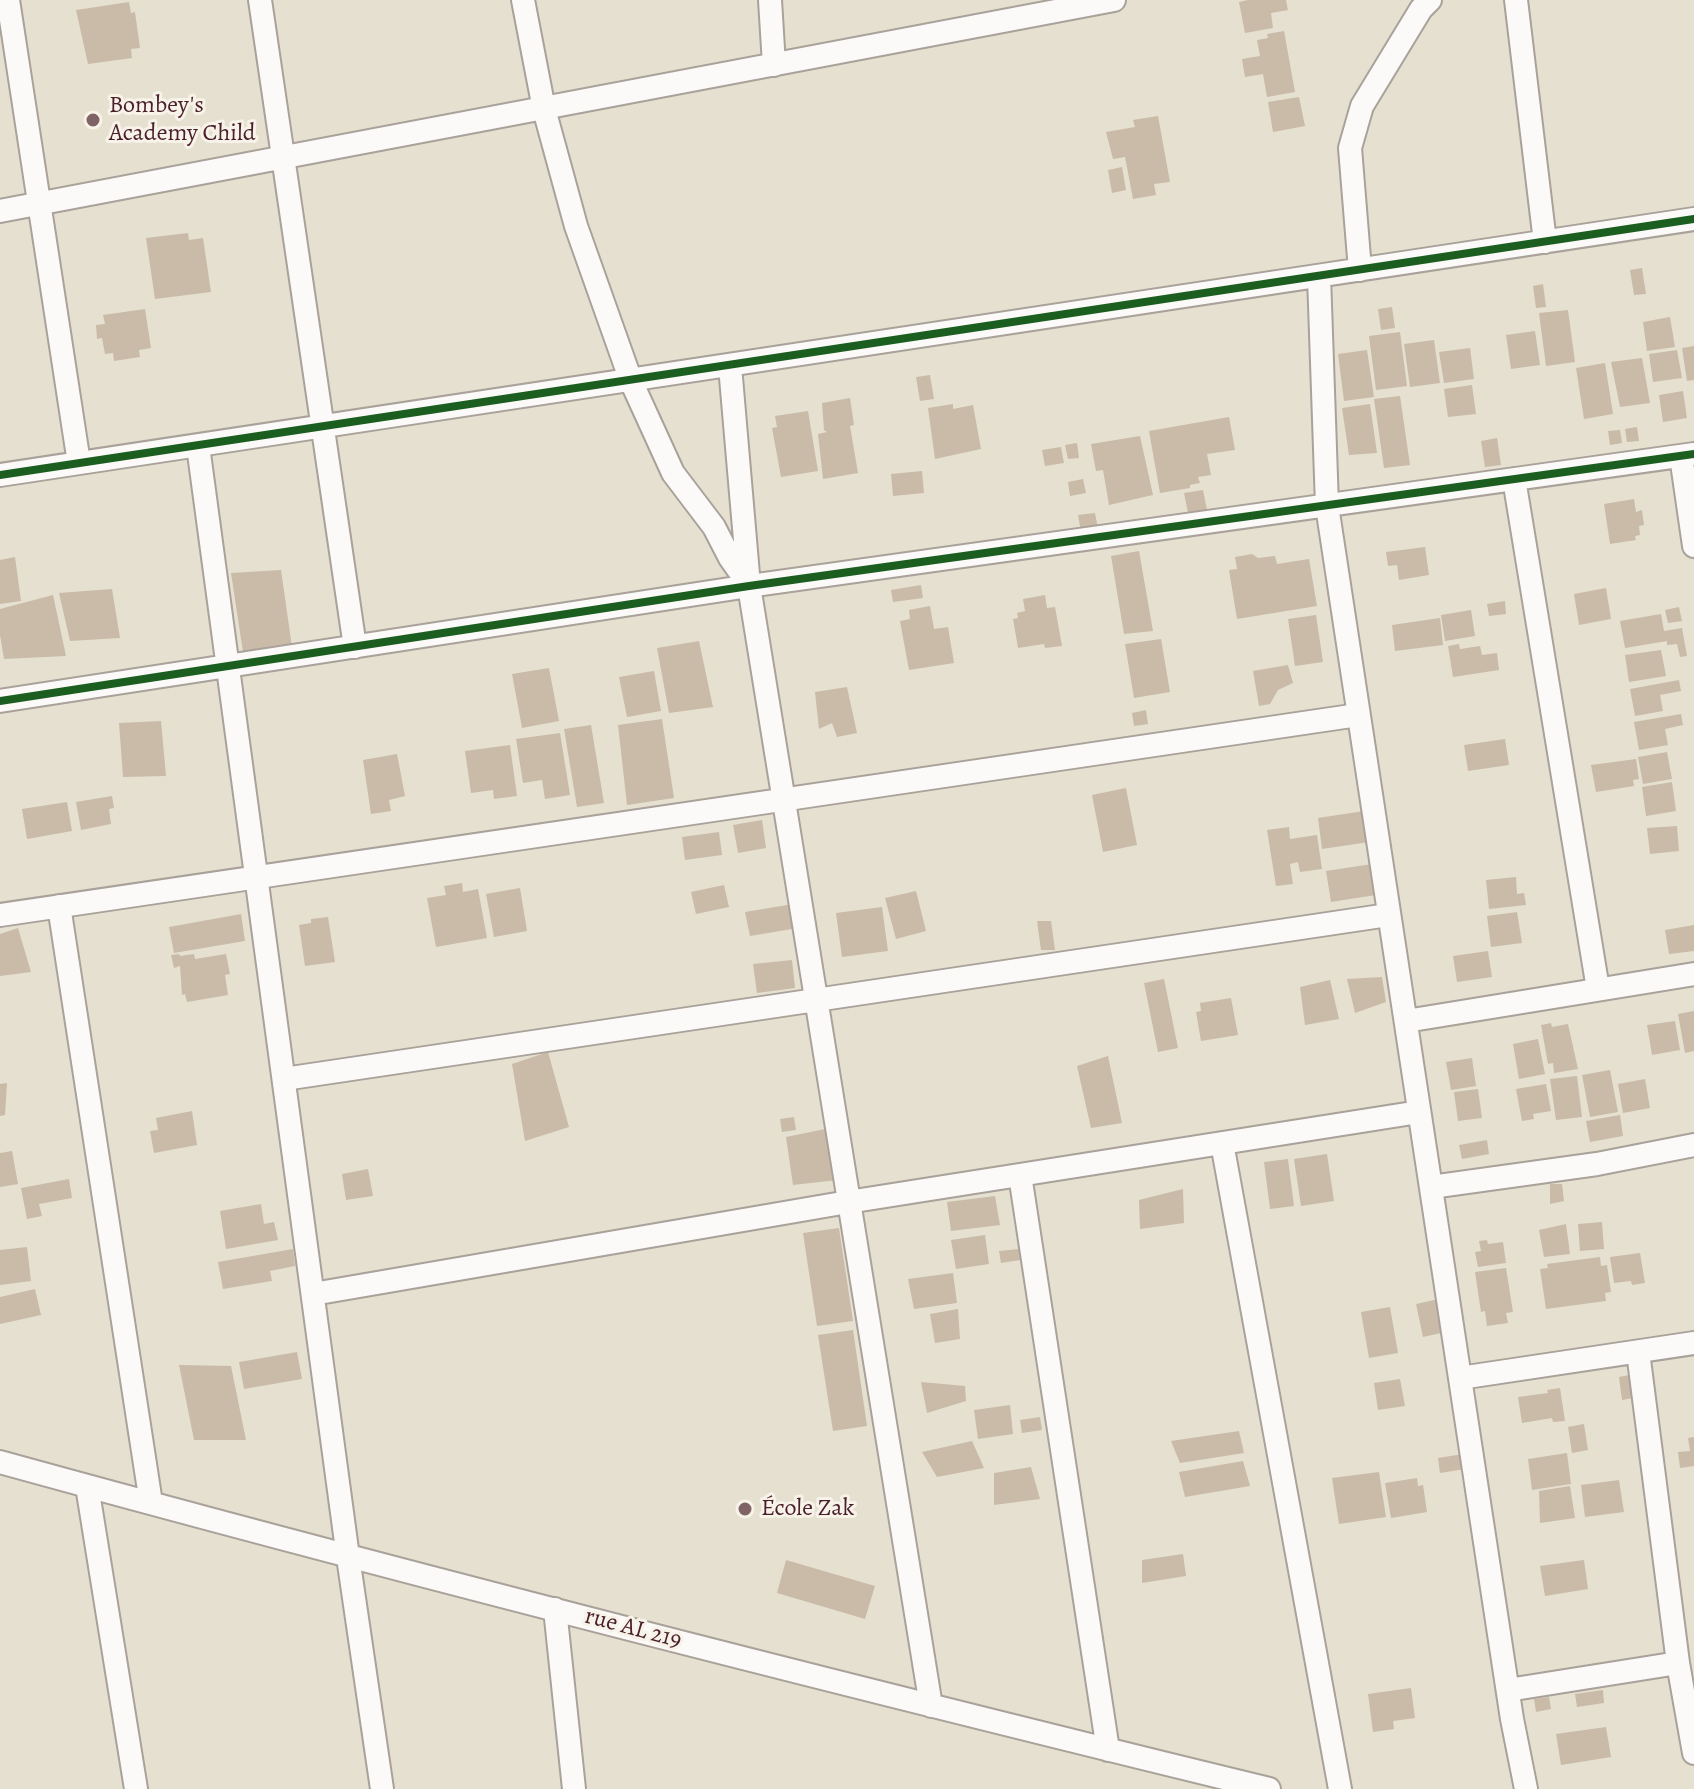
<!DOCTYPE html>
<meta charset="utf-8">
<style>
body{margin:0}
canvas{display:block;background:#e5e0d0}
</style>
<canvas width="1694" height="1789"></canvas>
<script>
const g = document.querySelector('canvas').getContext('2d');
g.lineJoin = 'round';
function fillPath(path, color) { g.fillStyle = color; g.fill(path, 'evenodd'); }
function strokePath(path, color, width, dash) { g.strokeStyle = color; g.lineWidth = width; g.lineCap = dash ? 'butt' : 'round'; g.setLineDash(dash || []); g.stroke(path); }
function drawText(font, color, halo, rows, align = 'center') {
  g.font = font + ' Alegreya,serif'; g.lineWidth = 6; g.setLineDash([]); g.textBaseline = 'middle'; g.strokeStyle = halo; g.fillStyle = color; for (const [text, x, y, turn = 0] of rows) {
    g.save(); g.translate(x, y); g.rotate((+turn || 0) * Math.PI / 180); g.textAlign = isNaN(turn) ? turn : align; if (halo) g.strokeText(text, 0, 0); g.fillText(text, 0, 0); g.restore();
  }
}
const building = new Path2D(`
 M1248 0H1286L1288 10 1271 13 1273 28 1245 33 1239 2Z
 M129 2 131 13 135 12 140 48 131 49 132 58 88 64 76 10Z
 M1284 31 1295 92 1267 97 1263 74 1245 77 1242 59 1260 56 1257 40 1268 38 1267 34Z
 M1299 97 1305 126 1273 132 1268 102Z
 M1158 116 1170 182 1154 184 1156 195 1133 199 1125 157 1113 159 1106 132 1135 127 1133 120Z
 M1122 167 1126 190 1112 193 1108 170Z
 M188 233 189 240 203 238 211 292 155 299 146 238Z
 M1642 268 1646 294 1634 295 1630 270Z
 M1543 284 1546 307 1536 308 1533 286Z
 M1392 307 1395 328 1381 330 1378 309Z
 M145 309 151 348 139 350 140 357 114 361 113 353 105 354 102 338 97 339 96 325 105 324 103 315Z
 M1568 310 1575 362 1546 366 1539 313Z
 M1670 317 1675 347 1647 351 1643 322Z
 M1535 331 1540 365 1511 369 1506 335Z
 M1400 332 1407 386 1376 390 1369 336Z
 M1434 340 1440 383 1410 387 1404 344Z
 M1694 346V380L1687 381 1682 348Z
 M1470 348 1474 379 1444 383 1439 352Z
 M1367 350 1374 397 1344 401 1338 354Z
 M1677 350 1682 378 1653 382 1649 354Z
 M1642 358 1650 403 1620 407 1611 362Z
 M1605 363 1613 414 1584 419 1576 368Z
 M930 375 934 399 920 401 916 377Z
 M1472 385 1476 414 1448 417 1444 389Z
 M1683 391 1687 418 1663 422 1659 395Z
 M1400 396 1410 465 1384 468 1374 399Z
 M850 398 854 425 850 426 858 473 823 479 818 434 827 432 824 430 822 403Z
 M953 404V409L973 405 981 449 935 459 928 408Z
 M1370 404 1377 453 1349 455 1342 408Z
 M808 411 818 471 781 477 772 428 777 427 775 416Z
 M1229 417 1235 450 1207 454 1211 475 1198 477 1200 483 1190 485V488L1160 493 1149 431Z
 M1637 427 1639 441 1627 442 1625 429Z
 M1620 430 1622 443 1610 445 1608 431Z
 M1140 436 1153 495 1109 505 1103 470 1096 471 1091 444Z
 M1497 438 1501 465 1485 467 1481 441Z
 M1077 443 1079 458 1068 459 1065 445Z
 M1061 447 1064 463 1045 466 1042 450Z
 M922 471 924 493 893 496 891 474Z
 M1083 479 1086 493 1070 496 1068 482Z
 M1203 490 1207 510 1188 513 1184 493Z
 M1634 499 1636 512 1642 510 1644 525 1639 526 1640 535 1635 536 1636 540 1610 544 1604 504Z
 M1095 513 1098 529 1081 532 1078 515Z
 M1425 547 1429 575 1399 580 1397 565 1388 566 1386 552Z
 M1139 551 1153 631 1124 634 1111 556Z
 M1252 554 1258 558 1275 556 1277 564 1309 559 1317 606 1237 619 1229 570 1237 569 1235 557Z
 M15 557 21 601 0 604V560Z
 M281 570 292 647 243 652 231 573Z
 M921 585 923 598 893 602 891 590Z
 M1606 588 1611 619 1579 625 1574 594Z
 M112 589 120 638 70 641 59 593Z
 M53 595 66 656 4 659 0 635V609Z
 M1045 595 1047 608 1055 607 1062 646 1045 648 1044 644 1018 648 1013 619 1018 618 1017 613 1025 611 1023 599Z
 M1505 601 1506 614 1489 616 1487 604Z
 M930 606 934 629 948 627 954 663 909 670 900 621 910 619 909 610Z
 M1679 607 1682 621 1668 623 1665 610Z
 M1471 610 1475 636 1445 641 1441 615Z
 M1661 614 1664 631 1682 628 1687 656 1680 657 1677 644 1667 645V641L1625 648 1620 621Z
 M1316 615 1323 662 1295 666 1288 619Z
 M1440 618 1443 645 1395 651 1392 625Z
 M1161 639 1170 692 1134 698 1125 644Z
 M699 641 713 707 669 713 657 648Z
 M1459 644 1460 649 1480 646 1482 655 1497 653 1499 670 1453 677 1448 646Z
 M1661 650 1666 676 1629 682 1625 655Z
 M1288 665 1293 683 1278 690 1270 704 1259 706 1253 671Z
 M549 668 559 721 522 728 512 674Z
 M654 671 661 711 627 717 619 677Z
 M1679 680 1681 691 1660 695 1663 711 1635 716 1630 689Z
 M847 687 857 733 837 737 832 723 819 729 815 692Z
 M1146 710 1148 724 1134 726 1132 713Z
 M1681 714 1683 725 1665 729 1668 745 1639 750 1634 722Z
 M662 719 674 798 627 805 618 725Z
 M161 721 166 776 123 777 119 723Z
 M591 725 604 803 577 807 564 729Z
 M560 733 570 795 545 799 542 780 523 783 516 739Z
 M1505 739 1509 765 1468 771 1464 745Z
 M510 745 517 796 494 799 493 790 471 793 465 751Z
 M1667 752 1672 779 1643 784 1638 757Z
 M397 754 405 796 389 800 391 811 371 814 363 760Z
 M1636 759 1639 779 1633 780 1634 786 1596 792 1591 765Z
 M1672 782 1676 811 1646 816 1642 787Z
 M1126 788 1137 845 1103 852 1092 795Z
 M112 796 114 808 109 809 111 824 81 830 76 802Z
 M67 802 72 831 27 839 22 809Z
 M1364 811 1369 842 1322 849 1318 818Z
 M762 820 766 848 738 853 733 825Z
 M1677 826 1679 851 1650 854 1647 828Z
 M1289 827 1290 839 1317 835 1322 869 1300 872 1298 862 1290 864 1293 884 1276 886 1267 830Z
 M719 832 722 855 685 860 682 837Z
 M1372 864 1376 895 1331 902 1326 871Z
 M1516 877 1517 894 1524 893 1526 905 1489 909 1486 880Z
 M462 883 463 892 478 889 487 938 436 947 427 898 446 895 444 886Z
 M724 885 729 907 696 914 691 892Z
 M520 888 527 931 494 937 486 894Z
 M916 891 926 931 896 939 885 898Z
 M793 904 798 928 750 936 745 912Z
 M882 907 888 951 842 957 836 913Z
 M1517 912 1522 943 1491 947 1487 916Z
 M241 914 245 941 174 953 169 927Z
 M328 917 335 962 305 966 299 925 311 923V919Z
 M1037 921H1051L1055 950H1041Z
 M1694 925V951L1669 954 1665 930Z
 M18 928 31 972 0 976V934Z
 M1488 951 1492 977 1457 982 1453 956Z
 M179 954 180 956 194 954 195 959 226 954 230 974 225 975 228 995 187 1002 185 994 182 995 180 966 174 968 171 955Z
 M792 960 795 988 757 993 753 964Z
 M1382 977 1386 1002 1355 1013 1347 979Z
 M1164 979 1178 1048 1158 1052 1144 983Z
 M1330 980 1339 1019 1305 1025 1300 987Z
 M1231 998 1238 1035 1201 1041 1196 1012 1201 1011 1200 1003Z
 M1694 1011V1051L1685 1053 1678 1014Z
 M1675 1021 1680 1050 1652 1055 1647 1025Z
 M1551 1023 1552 1027 1568 1024 1578 1069 1554 1073 1553 1063 1548 1064 1541 1025Z
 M1538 1039 1545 1074 1519 1079 1513 1044Z
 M548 1052 569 1127 525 1141 512 1064Z
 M1108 1056 1122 1123 1091 1128 1077 1066Z
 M1472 1058 1476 1086 1451 1090 1446 1062Z
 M1610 1070 1618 1112 1590 1117 1582 1075Z
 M1577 1076 1582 1117 1556 1120 1550 1079Z
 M1645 1079 1650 1108 1623 1113 1618 1084Z
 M7 1083 5 1115 0 1116V1084Z
 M1546 1084 1551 1111 1533 1114 1534 1119 1522 1121 1516 1089Z
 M1478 1089 1482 1118 1458 1121 1454 1092Z
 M192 1111 197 1145 154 1153 150 1131 158 1130 156 1118Z
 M1620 1115 1623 1136 1590 1142 1586 1121Z
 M794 1117 796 1130 782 1132 780 1119Z
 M830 1128 838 1180 793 1185 786 1137Z
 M1487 1140 1489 1154 1462 1159 1459 1145Z
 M12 1151 18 1184 0 1187V1153Z
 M1327 1154 1334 1201 1301 1206 1294 1159Z
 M1288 1159 1294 1206 1270 1209 1264 1162Z
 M368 1169 373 1196 346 1200 342 1174Z
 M69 1179 72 1198 39 1204 42 1216 27 1219 21 1188Z
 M1550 1184H1562L1564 1201 1550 1204Z
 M1183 1189 1184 1223 1140 1229 1139 1200Z
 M995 1196 1000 1225 951 1231 947 1202Z
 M261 1204 264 1224 274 1222 278 1240 226 1249 220 1211Z
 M1602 1222 1604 1249 1580 1251 1578 1224Z
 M1566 1224 1570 1254 1544 1257 1539 1230Z
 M839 1228 853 1321 817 1326 803 1233Z
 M985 1235 989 1264 956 1269 951 1240Z
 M1487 1240 1488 1244 1503 1242 1506 1263 1478 1267 1475 1252 1481 1251 1479 1241Z
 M27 1247 31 1281 0 1285V1250Z
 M293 1249 295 1266 270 1271 272 1281 223 1289 218 1262Z
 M1019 1249 1020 1260 1001 1263 999 1251Z
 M1640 1253 1645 1283 1632 1285 1631 1281 1614 1283 1610 1257Z
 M1600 1257 1601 1266 1607 1265 1611 1292 1605 1293 1606 1301 1546 1309 1540 1269 1548 1268 1547 1264Z
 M1506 1268 1513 1312 1506 1313 1508 1323 1487 1326 1485 1311 1481 1312 1475 1272Z
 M953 1273 957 1303 914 1309 908 1279Z
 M35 1289 41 1315 0 1324V1297Z
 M1439 1299 1446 1332 1423 1337 1416 1304Z
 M1390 1307 1398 1353 1369 1358 1361 1312Z
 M958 1309 960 1339 935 1343 930 1314Z
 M853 1330 867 1426 833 1431 818 1335Z
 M297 1352 302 1379 244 1389 239 1362Z
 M179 1365 231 1366 246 1440H194Z
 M1629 1375 1633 1398 1622 1400 1619 1377Z
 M1400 1379 1405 1406 1378 1410 1374 1383Z
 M921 1382 965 1386 966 1401 927 1413Z
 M1560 1388 1565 1421 1553 1422 1552 1418 1522 1423 1518 1397 1548 1393 1547 1390Z
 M1010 1405 1013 1434 978 1439 974 1410Z
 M1040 1417 1042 1430 1022 1433 1020 1420Z
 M1584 1424 1588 1450 1572 1453 1568 1427Z
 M1239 1431 1244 1453 1180 1463 1171 1441Z
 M1694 1437V1466L1680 1468 1678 1452 1690 1451 1688 1438Z
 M972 1441 984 1468 937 1477 922 1452Z
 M1567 1453 1571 1484 1532 1490 1528 1459Z
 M1463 1454 1465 1469 1440 1473 1438 1458Z
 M1243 1461 1250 1486 1185 1497 1179 1472Z
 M1031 1467 1040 1499 994 1505V1473Z
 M1379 1472 1386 1517 1339 1524 1332 1478Z
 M1417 1478 1418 1486 1423 1485 1427 1512 1391 1518 1385 1483Z
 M1619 1480 1624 1512 1585 1517 1581 1485Z
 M1570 1486 1575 1518 1540 1523 1539 1491Z
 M1183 1554 1186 1576 1142 1583V1560Z
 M786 1560 875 1586 865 1619 777 1593Z
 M1584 1560 1588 1589 1545 1596 1540 1566Z
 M1411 1688 1415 1718 1393 1721 1394 1729 1373 1732 1368 1694Z
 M1603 1690 1604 1703 1577 1707 1575 1694Z
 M1549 1697 1551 1709 1536 1712 1534 1699Z
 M1606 1727 1611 1757 1561 1765 1556 1734Z`);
const minor = new Path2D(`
 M8 0 79 463
 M260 0 355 647
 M523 0 544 109 576 226 631 381 673 473 714 527 730 558 749 585
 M770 0 774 65
 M1516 0 1545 242
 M0 211 1114 0
 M1360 270 1350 148 1362 106 1421 9 1430 0
 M1319 276 1327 506 1512 1719 1526 1789
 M730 366 749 586 931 1706
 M198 446 348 1557 382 1789
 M1681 456 1694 546
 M0 475 1694 219
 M1514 479 1598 989
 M0 701 749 586 1694 454
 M59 906 151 1503
 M0 915 1358 715
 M1406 1021 1694 974
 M284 1079 1388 915
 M1222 1143 1340 1789
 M1020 1175 1108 1750
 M1431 1187 1597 1164 1694 1145
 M313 1294 848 1202 1419 1112
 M1638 1352 1678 1663 1694 1753
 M1460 1378 1694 1343
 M0 1462C421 1578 844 1685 1269 1789
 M87 1486 136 1789
 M555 1609 574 1789
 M1508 1690 1678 1663`);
const cycleway = new Path2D(`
 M0 475 1694 219
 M0 701 749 586 1694 454`);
const markers = [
 [93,120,8,"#806365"],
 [745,1509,8,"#806365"]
];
const poiNames = [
 ["Bombey's",109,106],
 ["Academy Child",109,134],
 ["École Zak",761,1509]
];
const streetNames = [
 ["rue AL 219",633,1629,15]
];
fillPath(building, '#cabba8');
strokePath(minor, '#a9a19a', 26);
strokePath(minor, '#fbfaf8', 22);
strokePath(cycleway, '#1b5e20', 8);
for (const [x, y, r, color] of markers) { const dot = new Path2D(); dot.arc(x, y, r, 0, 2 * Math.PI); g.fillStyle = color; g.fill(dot); strokePath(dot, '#f7f3e8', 3); }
drawText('24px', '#4a1f2b', '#f7f3e8', poiNames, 'left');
drawText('24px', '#4a1f2b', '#f7f3e8', streetNames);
</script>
